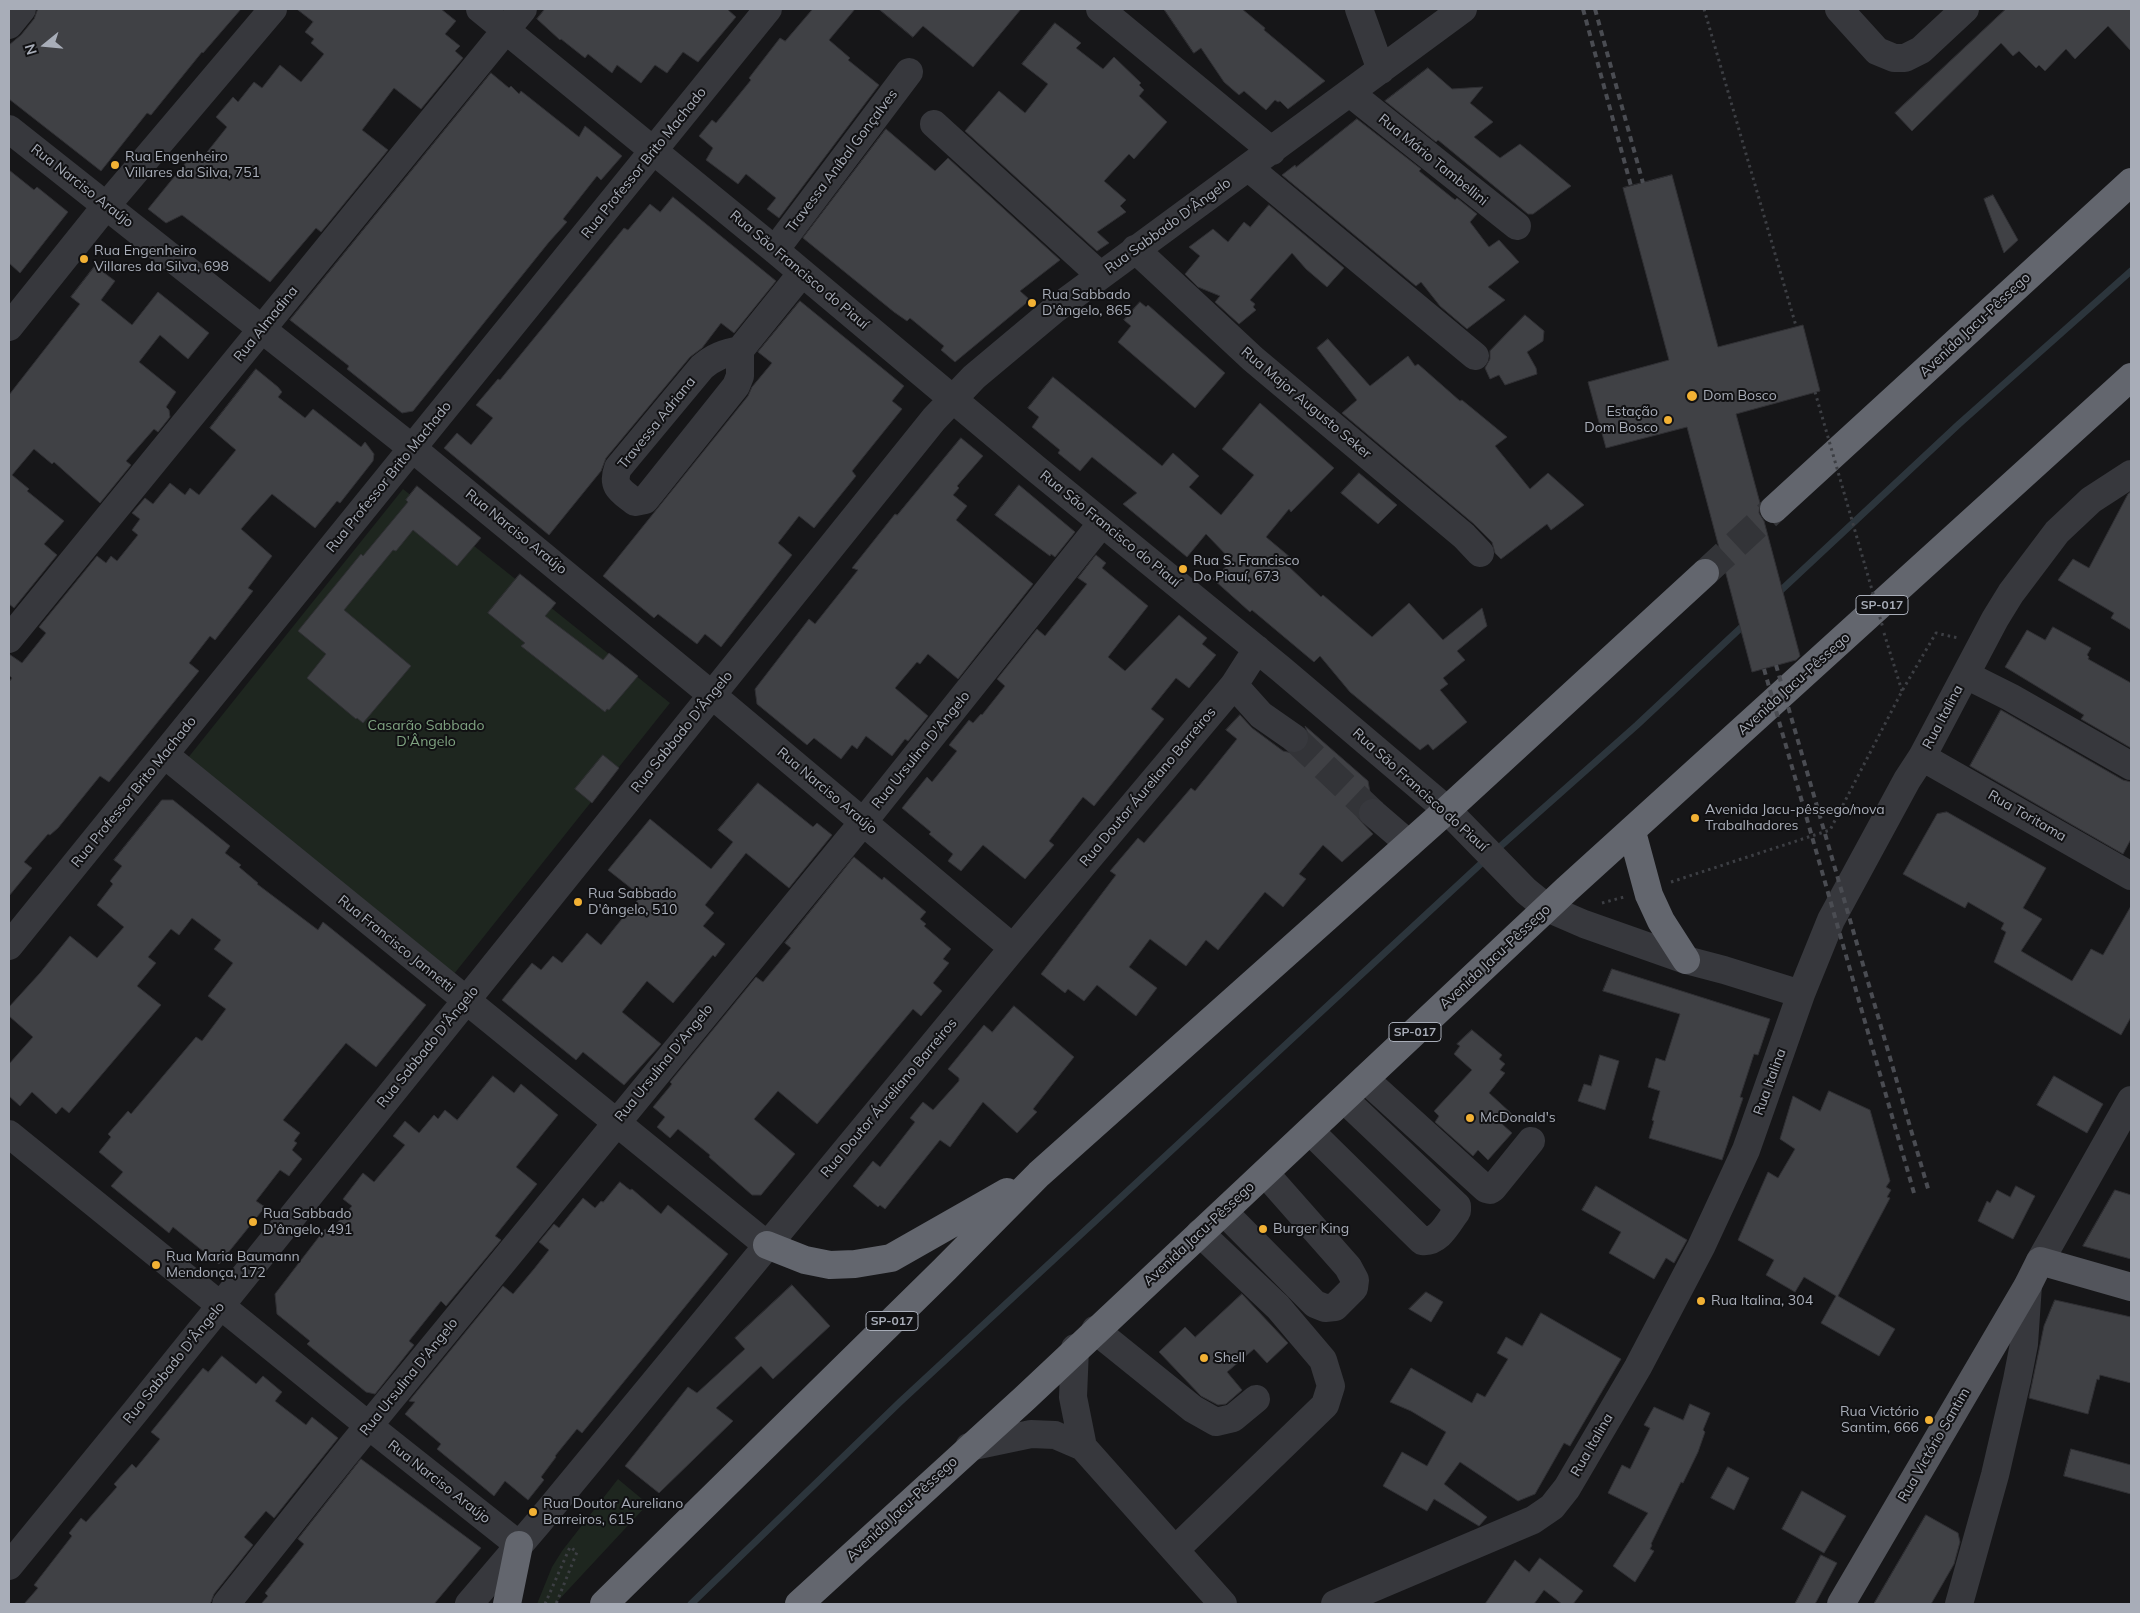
<!DOCTYPE html>
<meta charset="utf-8">
<style>
body{margin:0}
#map{position:relative;width:2140px;height:1613px;overflow:hidden;background:#161618;font-family:Mulish,sans-serif}
canvas{display:block}
.frame{position:absolute;inset:0;border:10px solid #a8adb8;pointer-events:none}
.north{position:absolute;left:20px;top:20px;width:50px;height:50px;-webkit-text-stroke:4px #111113;paint-order:stroke;rotate:253deg;font-size:14px;font-weight:700;line-height:20px;text-align:center;color:#a8adb8}
.north::after{content:'';display:block;margin:auto;width:18px;height:22px;background:#a8adb8;clip-path:polygon(50% 0,100% 100%,50% 72%,0 100%)}
</style>
<div id="map">
<canvas width="2140" height="1613"></canvas>
<div class="frame"></div>
<div class="north">N</div>
</div>
<script>
const g = document.querySelector('canvas').getContext('2d');
g.lineJoin = 'round';
function fillPath(path, color) { g.fillStyle = color; g.fill(path, 'evenodd'); }
function strokePath(path, color, width, dash) { g.strokeStyle = color; g.lineWidth = width; g.lineCap = dash ? 'butt' : 'round'; g.setLineDash(dash || []); g.stroke(path); }
function drawText(font, color, halo, rows, align = 'center') {
  g.font = font + ' Mulish,sans-serif'; g.lineWidth = 4; g.setLineDash([]); g.textBaseline = 'middle'; g.strokeStyle = halo; g.fillStyle = color; for (const [text, x, y, turn = 0] of rows) {
    g.save(); g.translate(x, y); g.rotate((+turn || 0) * Math.PI / 180); g.textAlign = isNaN(turn) ? turn : align; if (halo) g.strokeText(text, 0, 0); g.fillText(text, 0, 0); g.restore();
  }
}
const green = new Path2D(`
 M403 489 670 703 450 979 183 764Z
 M618 1479 648 1504 555 1604H537L552 1567 562 1551Z`);
const stream = new Path2D(`
 M1777 594 1959 424 2131 271
 M1494 852 1637 725 1747 622
 M691 1604 900 1402 1486 859`);
const building = new Path2D(`
 M38 9H241L203 53 202 52 151 115 147 113 101 171 9 99V45L21 35 34 19Z
 M297 9H441L456 21 445 34 460 46 455 51 463 58 421 109 394 88 362 130 388 150 321 232 316 228 270 282 182 215 166 223 148 209 192 155 200 161 227 127 216 117 233 97 238 102 254 82 262 88 280 65 301 82 324 54 311 43 314 39 305 32 313 22Z
 M545 9H727L736 17 698 62 683 52 667 73 655 65 641 83 617 65 612 73 588 54 585 58 561 39 560 40 537 19Z
 M813 9H855L829 40 850 58 848 60 879 85 779 218 767 209 776 198 746 174 738 184 706 160 713 148 699 136 712 120 716 123 751 80 749 78 780 38 785 41Z
 M879 9H1021L973 67 923 26 913 37Z
 M1164 9H1242L1265 28 1264 30 1325 81 1288 109 1280 101 1278 102 1275 100 1266 110 1244 91 1239 95 1224 82 1201 48 1194 53Z
 M2006 9H2131V51L2108 26 2075 59 2066 49 2045 71 2039 65 2036 68 2019 51 2013 56 2001 43 1912 131 1895 113Z
 M1055 23 1081 43 1076 48 1103 69 1114 57 1141 83 1139 85 1144 90 1139 96 1167 122 1134 159 1129 154 1104 181 1126 200 1120 206 1126 212 1097 232 1109 243 1097 251 965 131 999 91 1025 113 1048 84 1022 64Z
 M1428 68 1452 89 1483 87 1470 103 1493 122 1474 137 1500 158 1520 144 1571 186 1533 214H1528L1438 140 1436 142 1385 101Z
 M491 73 509 88 511 86 519 94 521 91 579 137 585 126 622 156 601 180 597 176 563 219 567 222 549 242 413 411 402 413 347 369 349 366 290 320Z
 M1357 119 1421 169 1419 171 1455 200 1457 198 1477 214 1470 222 1489 247 1499 240 1519 262 1488 287 1505 300 1467 329 1440 306 1421 282 1416 286 1282 175 1295 165 1296 167Z
 M886 129 935 171 948 158 1060 260 1020 291 1030 300 955 362 941 350 944 346 910 318 907 321 894 312 803 238Z
 M9 170 34 190 37 187 68 212 20 273 9 263Z
 M1672 175 1718 347 1803 325 1820 391 1736 414 1760 503 1759 513 1764 521 1800 656 1796 660 1752 672 1687 427 1606 448 1588 382 1669 360 1623 188Z
 M1993 195 2018 240 2004 253 1984 199Z
 M673 197 776 281 734 333 721 323 702 348 690 357 606 458 601 471 549 535 444 448 457 433 471 445 493 418 476 405 498 379 500 380 624 228 628 230 650 204 660 212Z
 M1269 205 1344 268 1327 287 1306 269 1292 253 1250 300 1255 304 1253 307 1256 310 1239 324 1215 302 1220 296 1198 287 1185 274 1200 256 1189 247 1213 229 1228 242 1244 222 1250 227Z
 M95 266 115 281 101 300 132 325 158 292 209 333 188 359 160 335 139 362 176 392 166 407 169 410 170 417 158 432 154 429 126 461 131 465 100 503 54 462 52 464 34 449 12 475 29 489 27 491 64 521 44 544 57 555 14 608 9 604V395L80 304 71 297Z
 M800 301 904 386 892 401 902 409 852 471 856 476 814 528 799 516 778 543 792 555 721 647 705 634 697 644 658 614 654 618 603 576 748 396 752 387 772 363 758 352Z
 M1140 302 1146 307 1148 305 1225 373 1195 408 1118 342 1131 326 1124 320Z
 M1525 315 1544 331 1543 341 1527 352 1536 368 1537 374 1505 385 1499 375 1490 379 1485 368 1490 359V351Z
 M1328 339 1370 386 1408 356 1415 366 1418 364 1460 401 1462 400 1507 437 1495 446 1530 489 1548 473 1584 505 1551 530 1547 524 1501 559 1495 553 1492 542 1474 524 1342 413 1357 400 1317 348Z
 M256 369 278 387 282 392 278 397 305 418 313 409 361 447 365 442 374 454 373 461 340 503 337 501 315 528 272 494 253 515 241 529 272 556 248 588 253 591 215 640 210 636 189 663 199 671 109 782 100 776 58 828 50 835 48 834 24 862 32 868 9 896V682L12 678 9 675V654L22 663 46 633 39 627 97 556 106 563 111 556 117 561 138 535 132 530 140 519 132 513 145 498 153 504 170 483 185 495 190 488 199 495 236 450 210 428Z
 M1053 377 1162 466 1173 453 1199 476 1189 487 1221 515 1254 475 1222 449 1260 403 1334 468 1291 512 1289 509 1266 537 1291 558 1286 564 1321 597 1323 595 1372 637 1409 603 1443 640 1482 608 1487 626 1457 651 1465 660 1443 678 1448 684 1440 690 1467 722 1433 750 1428 744 1420 750 1350 692 1320 656 1314 662 1252 610 1250 612 1213 579 1232 561 1206 534 1187 557 1123 504 1137 493 1092 457 1080 471 1058 453 1060 450 1032 427 1039 417 1028 408Z
 M961 438 983 456 957 486 959 488 953 495 967 506 956 520 1033 584 958 679 928 654 920 664 917 662 895 688 928 716 908 741 905 739 892 756 866 736 857 749 852 745 841 759 814 738 807 745 757 704 755 689 809 619 815 624 858 570 852 568 895 514 897 515Z
 M1359 473 1397 505 1378 524 1341 493Z
 M1019 485 1075 532 1055 557 1051 554 1050 556 995 515Z
 M417 486 481 538 457 566 413 530 396 551 393 550 344 610 411 666 363 723 357 718 356 719 307 678 326 654 298 631 361 554 363 556 408 502 406 500Z
 M2131 492V630L2111 618 2114 613 2058 580 2073 559 2089 568 2128 494Z
 M1096 555 1106 563 1102 568 1148 606 1108 657 1125 671 1179 615 1207 638 1202 644 1216 655 1189 688 1176 678 1151 709 1164 719 1094 806 1083 797 1049 841 1054 845 1025 879 983 845 961 871 948 861 953 854 929 834 931 832 902 808 927 777 932 782 957 751 949 745 969 720 973 723 981 714 982 715 1005 686 997 679 1037 629 1045 636 1087 584 1078 578Z
 M520 574 556 603 545 616 603 660 609 653 638 676 609 710 607 709 605 712 521 646 525 643 488 613Z
 M2053 627 2091 648 2087 655 2089 657 2088 659 2131 683V748L2081 719 2084 715 2005 667 2027 630 2045 640Z
 M2001 710 2123 780 2131 782V839L2123 854 1970 766Z
 M1240 715 1252 728 1283 751 1292 753 1301 752 1307 746 1310 739 1305 726 1368 781 1371 798 1361 803 1358 810V818L1373 834 1342 862 1323 845 1299 874 1306 879 1283 907 1265 892 1218 950 1206 940 1186 966 1150 939 1129 967 1157 988 1136 1016 1097 985 1084 1001 1068 989 1065 993 1041 974 1116 875 1110 871 1138 838 1144 843 1191 788 1195 791 1237 739 1226 730Z
 M603 755 619 768 592 803 575 789Z
 M758 783 813 827 817 823 832 835 789 888 746 853 705 905 714 913 703 926 725 944 715 957 713 955 673 1003 647 981 622 1012 661 1044 624 1085 583 1052 576 1060 502 1000 532 963 541 970 553 956 562 963 587 933 601 945 617 925 641 896 608 870 650 819 711 869 733 842 718 830Z
 M162 800H173L230 846 225 853 241 865 239 867 258 883 257 884 318 930 323 922 426 1005 376 1067 346 1043 283 1120 300 1133 294 1141 297 1143 292 1150 302 1159 289 1176 280 1170 256 1201 265 1207 219 1264 173 1227 169 1233 111 1186 123 1172 99 1152 111 1137 108 1134 128 1111 131 1114 196 1037 202 1041 226 1009 208 996 233 963 214 949 221 940 192 918 179 935 171 929 148 957 156 963 137 986 161 1005 69 1113 62 1107 56 1114 32 1092 20 1106 9 1096V1064L33 1037 9 1016V1007L40 973 70 936 97 958 124 927 97 905 113 884 110 881 122 866 114 860Z
 M1947 812 2046 868 2023 908 2042 919 2021 951 2072 981 2091 949 2103 955 2131 906V1017L2121 1035 1994 962 2006 932 2001 929 2004 923 1968 902 1965 908 1903 874 1937 814Z
 M854 857 882 880 884 877 926 912 920 919 926 924 924 926 951 949 943 959 949 963 933 983 942 991 921 1016 913 1009 817 1124 778 1091 754 1119 795 1154 761 1195H752L709 1157 710 1155 678 1129 670 1138 657 1127 665 1117 653 1107 672 1084 670 1082 756 977 763 982 791 948 785 943Z
 M1612 969 1770 1019 1758 1055 1754 1054 1740 1097 1743 1098 1722 1160 1649 1138 1654 1121 1652 1120 1660 1091 1648 1087 1656 1058 1665 1061 1680 1014 1603 991Z
 M1014 1006 1074 1057 1033 1109 1037 1112 1017 1133 983 1102 950 1147 940 1140 885 1209 880 1205 878 1207 853 1186 873 1161 880 1167 915 1122 910 1118 923 1102 933 1110 959 1081V1078L948 1069 984 1025 992 1032Z
 M1472 1030 1502 1055 1499 1059 1505 1064 1500 1070 1505 1073 1489 1093 1512 1114 1502 1124 1512 1133 1488 1160 1478 1150 1473 1156 1435 1122 1439 1116 1434 1111 1472 1070 1454 1054 1460 1046 1457 1044Z
 M1600 1055 1619 1061 1605 1110 1578 1101 1584 1084 1591 1086Z
 M493 1076 514 1093 521 1084 558 1115 516 1167 537 1184 495 1236 501 1240 446 1306 441 1301 409 1341 414 1345 375 1394 366 1392 307 1344 310 1341 277 1314 275 1294 325 1229 329 1232 352 1206 343 1199 363 1173 374 1182 405 1145 393 1136 405 1121 419 1133 434 1115 438 1119 445 1110 457 1120Z
 M2054 1076 2103 1104 2087 1133 2037 1105Z
 M1829 1091 1870 1110 1890 1181 1886 1187 1891 1190 1887 1197 1890 1198 1838 1296 1895 1329 1879 1356 1821 1323 1836 1296 1804 1277 1795 1292 1766 1275 1774 1260 1738 1240 1768 1172 1778 1178 1795 1149 1780 1139 1793 1096 1820 1111Z
 M620 1182 630 1190 632 1189 661 1214 668 1205 728 1254 582 1433 577 1429 555 1456 556 1457 541 1477 544 1480 528 1500 505 1481 494 1496 437 1449 441 1444 405 1414 415 1402 409 1401 503 1286 513 1294 534 1269 549 1250 539 1242 554 1224 559 1228 583 1198 595 1208 601 1201 603 1202Z
 M1596 1186 1687 1240 1674 1263 1666 1258 1654 1279 1609 1253 1621 1232 1582 1210Z
 M2016 1186 2035 1196 2013 1239 1978 1221 1987 1201 1990 1203 1997 1190 2010 1197Z
 M2115 1190 2131 1195V1259L2083 1246Z
 M792 1285 830 1326 773 1379 761 1366 716 1408 733 1421 659 1493 625 1466 688 1387 697 1393 745 1349 735 1338Z
 M1426 1292 1443 1302 1431 1322 1409 1309Z
 M1242 1294 1288 1343 1267 1363 1254 1349 1227 1372 1242 1390 1226 1404 1218 1405 1201 1396 1159 1352 1185 1327 1195 1337Z
 M2055 1300 2131 1317V1383L2100 1375 2099 1380 2097 1379 2088 1414 2029 1398 2044 1326Z
 M1541 1313 1621 1359 1570 1446 1564 1443 1535 1494 1518 1501 1460 1462 1444 1484 1487 1517 1479 1526 1434 1499 1427 1511 1383 1486 1402 1452 1427 1466 1446 1432 1411 1411 1390 1402 1411 1368 1472 1403 1477 1393 1485 1397 1508 1359 1497 1353 1506 1337 1522 1346Z
 M222 1356 256 1384 263 1376 282 1392 275 1401 306 1425 312 1417 338 1438 274 1518 266 1511 244 1537 253 1545 214 1594 211 1602 209 1604H24L38 1588 34 1585 72 1536 69 1533 81 1518 86 1522 117 1487 114 1484 132 1464 136 1468 160 1439 151 1432 203 1368 208 1372Z
 M1690 1404 1710 1413 1703 1430 1705 1432 1698 1452 1683 1483 1681 1482 1651 1544 1652 1545 1650 1549 1654 1551 1635 1582 1613 1566 1648 1513 1608 1493 1622 1465 1630 1469 1650 1428 1644 1425 1654 1407 1683 1420Z
 M2071 1449 2131 1465V1494L2064 1476Z
 M361 1459 481 1548 434 1604H261L268 1596 265 1593 304 1544 298 1539Z
 M1728 1467 1749 1478 1734 1510 1711 1498Z
 M1802 1491 1846 1516 1824 1553 1782 1529Z
 M1926 1515 1958 1533 1960 1542 1954 1564 1931 1604H1874Z
 M1821 1555 1837 1563 1815 1604H1795Z
 M1540 1558 1583 1591 1573 1604H1562L1544 1590 1534 1604H1485L1515 1560 1529 1572Z`);
const minorTunnel = new Path2D(`
 M1294 738 1373 813`);
const highwayTunnel = new Path2D(`
 M1705 573 1774 509`);
const path = new Path2D(`
 M1704 9 1796 326
 M1884 633 1902 691
 M1671 882 1830 830 1902 691 1936 633 1958 638
 M1602 903 1624 897
 M545 1604 570 1547 577 1552 556 1604`);
const minor = new Path2D(`
 M480 9 775 250 1035 468 1281 669 1447 810 1526 891 1547 908 1584 924 1686 960 1724 970 1801 994
 M1100 9 1272 151
 M1359 9 1381 70
 M1839 9 1877 51 1894 58H1905L1921 50 1965 9
 M9 25 22 9
 M1350 93 1517 226
 M934 124 1100 275
 M9 129 412 448 712 695 1013 948
 M1249 168 1475 356
 M1135 249 1253 359 1464 536 1480 553
 M775 250 909 72
 M9 327 106 206 273 9
 M740 350C724 353 714 357 702 367L618 468C611 487 621 491 635 502L645 500 736 386 740 376V350L802 273
 M9 639 523 9
 M1966 675 2010 697 2131 766
 M1234 685 1261 715 1294 738
 M165 755 767 1245
 M1922 757 2131 876
 M1373 813 1409 844
 M9 946 768 9
 M1365 1079 1486 1189 1490 1190 1493 1188 1531 1141
 M1310 1131 1422 1241C1439 1243 1448 1223 1457 1211V1206L1344 1099
 M9 1134 369 1426 519 1545
 M1224 1212 1315 1304 1325 1308 1335 1307 1354 1288 1355 1280 1348 1267 1265 1173
 M2040 1261 2131 1100
 M1095 1330 1193 1409 1216 1422 1233 1418 1256 1399
 M1075 1348 1073 1397 1083 1447
 M969 1447 1031 1434 1055 1435 1083 1447 1223 1604
 M1175 1550 1325 1405 1331 1386 1323 1360 1278 1307 1200 1233
 M9 1566 135 1412 934 419 974 377 1054 310 1463 9
 M226 1604 343 1457 864 821 1102 523
 M469 1604 539 1522 1013 948 1234 685 1257 649
 M1335 1604 1533 1520 1552 1507 1567 1488 1638 1367 1701 1247 1746 1150 1801 994 1831 920 1907 780 1922 757 1995 619 2011 593 2057 532 2091 500 2131 474
 M1959 1604 1995 1475 2017 1380 2024 1344 2028 1285`);
const major = new Path2D(`
 M1841 1604 2028 1285 2040 1261 2131 1287`);
const highway = new Path2D(`
 M1774 509 2131 182
 M1632 832 1649 895 1661 921 1686 960
 M767 1245 805 1260 830 1265 855 1264 891 1258 1007 1192
 M507 1604 519 1545
 M604 1604 944 1270 1039 1174 1447 810 1705 573
 M799 1604 1025 1398 1566 890 2131 377`);
const rail = new Path2D(`
 M1583 9 1631 186
 M1595 9 1643 183
 M1776 665 1929 1192
 M1764 669 1914 1193`);
const pathBridge = new Path2D(`
 M1815 392 1883 628`);
const markers = [
 [115,165,5,"#f2b134"],
 [84,259,5,"#f2b134"],
 [1032,303,5,"#f2b134"],
 [1692,396,6,"#f2b134"],
 [1668,420,5,"#f2b134"],
 [1183,569,5,"#f2b134"],
 [1695,818,5,"#f2b134"],
 [578,902,5,"#f2b134"],
 [1470,1118,5,"#f2b134"],
 [253,1222,5,"#f2b134"],
 [1263,1229,5,"#f2b134"],
 [156,1265,5,"#f2b134"],
 [1701,1301,5,"#f2b134"],
 [1204,1358,5,"#f2b134"],
 [1929,1420,5,"#f2b134"],
 [533,1512,5,"#f2b134"]
];
const shields = [
 [1882,605,52],
 [1415,1032,52],
 [892,1321,52]
];
const shieldNames = [
 ["SP-017",1882,605],
 ["SP-017",1415,1032],
 ["SP-017",892,1321]
];
const poiNames = [
 ["Rua Engenheiro",125,157],
 ["Villares da Silva, 751",125,173],
 ["Rua Engenheiro",94,251],
 ["Villares da Silva, 698",94,267],
 ["Rua Sabbado",1042,295],
 ["D'ângelo, 865",1042,311],
 ["Dom Bosco",1703,396],
 ["Estação",1658,412,"right"],
 ["Dom Bosco",1658,428,"right"],
 ["Rua S. Francisco",1193,561],
 ["Do Piauí, 673",1193,577],
 ["Avenida Jacu-pêssego/nova",1705,810],
 ["Trabalhadores",1705,826],
 ["Rua Sabbado",588,894],
 ["D'ângelo, 510",588,910],
 ["McDonald's",1480,1118],
 ["Rua Sabbado",263,1214],
 ["D'ângelo, 491",263,1230],
 ["Burger King",1273,1229],
 ["Rua Maria Baumann",166,1257],
 ["Mendonça, 172",166,1273],
 ["Rua Italina, 304",1711,1301],
 ["Shell",1214,1358],
 ["Rua Victório",1919,1412,"right"],
 ["Santim, 666",1919,1428,"right"],
 ["Rua Doutor Aureliano",543,1504],
 ["Barreiros, 615",543,1520]
];
const streetNames = [
 ["Rua Mário Tambellini",1433,160,39],
 ["Travessa Aníbal Gonçalves",842,161,-53],
 ["Rua Professor Brito Machado",644,163,-51],
 ["Rua Narciso Araújo",82,186,38],
 ["Rua Sabbado D'Ângelo",1168,226,-36],
 ["Rua São Francisco do Piauí",799,270,40],
 ["Rua Almadina",266,324,-51],
 ["Avenida Jacu-Pêssego",1975,325,-43],
 ["Rua Major Augusto Seker",1306,403,40],
 ["Travessa Adriana",657,423,-51],
 ["Rua Professor Brito Machado",389,477,-51],
 ["Rua São Francisco do Piauí",1110,529,39],
 ["Rua Narciso Araújo",516,532,39],
 ["Avenida Jacu-Pêssego",1794,684,-42],
 ["Rua Italina",1943,717,-62],
 ["Rua Sabbado D'Ângelo",682,732,-51],
 ["Rua Ursulina D'Angelo",921,750,-51],
 ["Rua Doutor Áureliano Barreiros",1148,787,-50],
 ["Rua São Francisco do Piauí",1420,790,42],
 ["Rua Narciso Araújo",827,791,40],
 ["Rua Professor Brito Machado",134,792,-51],
 ["Rua Toritama",2027,816,30],
 ["Rua Francisco Jannetti",396,944,39],
 ["Avenida Jacu-Pêssego",1495,957,-43],
 ["Rua Sabbado D'Ângelo",428,1047,-51],
 ["Rua Ursulina D'Angelo",664,1063,-51],
 ["Rua Italina",1770,1082,-70],
 ["Rua Doutor Áureliano Barreiros",889,1098,-50],
 ["Avenida Jacu-Pêssego",1199,1234,-43],
 ["Rua Sabbado D'Ângelo",174,1363,-51],
 ["Rua Ursulina D'Angelo",409,1377,-51],
 ["Rua Italina",1592,1445,-60],
 ["Rua Victório Santim",1934,1445,-60],
 ["Rua Narciso Araújo",439,1482,38],
 ["Avenida Jacu-Pêssego",902,1509,-43]
];
const parkNames = [
 ["Casarão Sabbado",426,726],
 ["D'Ângelo",426,742]
];
fillPath(green, '#1e261f');
strokePath(stream, '#2c353c', 7);
fillPath(building, '#404145');
strokePath(building, '#303034', 1);
strokePath(minorTunnel, '#333438', 28, [28, 14]);
strokePath(highwayTunnel, '#333438', 28, [28, 14]);
strokePath(path, '#3d3f44', 3, [2.5, 4]);
strokePath(minor, '#37383d', 28);
strokePath(major, '#53555c', 28);
strokePath(highway, '#63666e', 28);
strokePath(rail, '#4a4c52', 4, [6, 5]);
strokePath(pathBridge, '#3d3f44', 3, [2.5, 4]);
for (const [x, y, r, color] of markers) { const dot = new Path2D(); dot.arc(x, y, r, 0, 2 * Math.PI); g.fillStyle = color; g.fill(dot); strokePath(dot, '#111113', 2); }
for (const [x, y, w] of shields) { const box = new Path2D(); box.roundRect(x - w / 2, y - 9.5, w, 19, 4); g.fillStyle = '#111113'; g.fill(box); strokePath(box, '#a8adb8', 1); }
drawText('bold 12px', '#a8adb8', null, shieldNames);
drawText('14px', '#a8adb8', '#111113', poiNames, 'left');
drawText('14px', '#a8adb8', '#111113', streetNames);
drawText('14px', '#7fa381', '#111113', parkNames);
</script>
